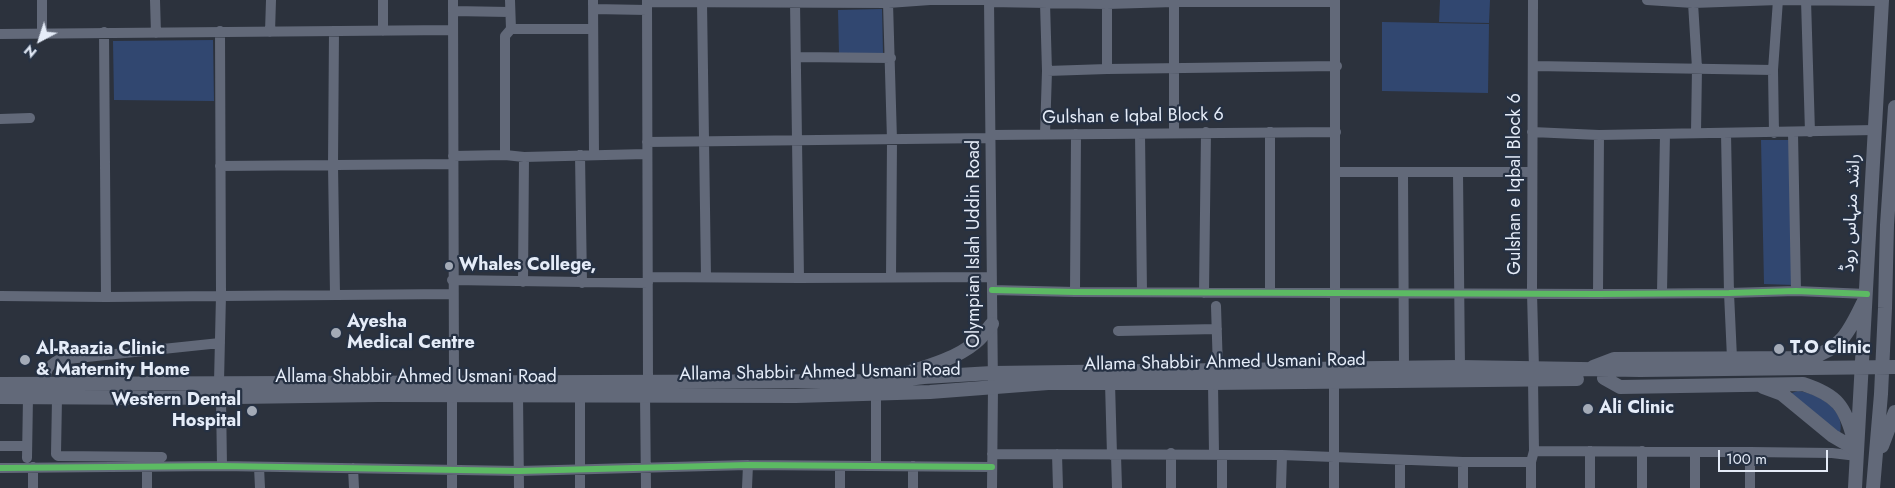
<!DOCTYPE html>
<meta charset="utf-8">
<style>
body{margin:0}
#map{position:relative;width:1895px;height:488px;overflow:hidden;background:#2c323d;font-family:Jost,sans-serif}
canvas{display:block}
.north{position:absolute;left:15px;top:15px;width:50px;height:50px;-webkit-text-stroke:4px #263143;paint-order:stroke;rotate:220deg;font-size:14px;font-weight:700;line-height:20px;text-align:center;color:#e5ecf8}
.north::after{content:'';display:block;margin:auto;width:18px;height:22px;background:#e5ecf8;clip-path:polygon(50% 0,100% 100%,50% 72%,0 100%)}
.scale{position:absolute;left:1718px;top:450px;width:110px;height:22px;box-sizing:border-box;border:2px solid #e5ecf8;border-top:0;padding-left:6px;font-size:15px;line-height:18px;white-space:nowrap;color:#e5ecf8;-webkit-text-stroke:4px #263143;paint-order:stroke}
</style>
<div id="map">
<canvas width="1895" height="488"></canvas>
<div class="north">N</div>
<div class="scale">100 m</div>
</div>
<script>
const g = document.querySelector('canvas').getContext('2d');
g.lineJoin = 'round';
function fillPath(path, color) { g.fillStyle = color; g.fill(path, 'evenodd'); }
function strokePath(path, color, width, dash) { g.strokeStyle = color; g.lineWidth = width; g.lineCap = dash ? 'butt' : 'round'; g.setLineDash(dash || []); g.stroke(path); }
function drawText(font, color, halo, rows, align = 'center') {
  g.font = font + ' Jost,"Noto Sans Arabic",sans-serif'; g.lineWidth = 4.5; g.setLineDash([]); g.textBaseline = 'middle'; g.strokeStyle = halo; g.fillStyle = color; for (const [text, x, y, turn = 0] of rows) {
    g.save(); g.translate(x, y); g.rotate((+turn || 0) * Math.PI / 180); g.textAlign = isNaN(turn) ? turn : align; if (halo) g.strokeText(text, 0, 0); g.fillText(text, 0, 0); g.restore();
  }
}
const green = new Path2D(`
 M1440 0H1490L1489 23 1439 22Z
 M882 9 883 53 839 54 838 10Z
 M1382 22 1489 24 1488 93 1382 91Z
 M213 40 214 101 114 100 113 41Z
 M1761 140H1790L1794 285 1764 284Z
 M1798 391C1818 393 1846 410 1840 433L1788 394Z`);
const minor = new Path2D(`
 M42 0V33
 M155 0 156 33
 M383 0V31
 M453 0 454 384
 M593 0 594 154
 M647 0 648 383
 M1335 0V368
 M1533 0 1532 293 1534 369
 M1647 0 1693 3 1778 0 1882 1
 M1806 0 1810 132
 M647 2 888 3 930 0H989L993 387 992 488
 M702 2 706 277
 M795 2 799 278
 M989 2 1107 4 1174 2H1335
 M1174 2V133
 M888 3 892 140 891 278
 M1693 3 1697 68 1696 132
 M1107 4V69
 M593 9 647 10
 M453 11 509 12
 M511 29H592
 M334 31 333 165 335 295
 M104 32 106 297
 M270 32 271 0
 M0 34 452 30
 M797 57 891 58
 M1534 66 1773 70
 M1047 71 1107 69 1337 66
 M0 119 30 118
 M1270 132V292
 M1532 132 1599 135 1875 130
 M1726 133 1729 293 1732 358
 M1774 133 1773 70 1778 0
 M1793 133 1796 291
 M1045 134 1047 71 1045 3
 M1140 134 1142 292
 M991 135 1336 132
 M647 142 990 138
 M505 155V36L511 29 510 0
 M580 155 582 283
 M453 156 505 155 524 157 646 154
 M220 166 453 164
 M1337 172H1532
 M1403 173 1404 368
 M1458 173 1460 367
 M648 277 799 278 991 277
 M452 280 648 283
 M523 282 524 157
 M992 290 1075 292 1598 294 1729 293 1796 291 1867 294
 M1075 292 1076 134
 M1662 292 1665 134
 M1204 293 1206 132
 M1598 294 1599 135
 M0 296 106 297 452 294
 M1216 306 1218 370
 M1118 331 1217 329
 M1334 381V488
 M219 382 221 295 220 31
 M1110 383 1112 455
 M1213 383 1214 454
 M45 385C46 374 46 366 58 360L220 343
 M518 395 519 488
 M645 395 646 488
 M57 398 56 454 58 456 162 457
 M221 398 222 466
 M0 446H27
 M1534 451 1750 452 1832 453 1857 456
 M1642 451V488
 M1695 453V488
 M992 454 1282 455 1463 462H1531
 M1057 454 1058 488
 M1116 455 1117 488
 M1222 455V488
 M27 458 28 397
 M1463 462V488
 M840 466V488
 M876 466V394
 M259 467 260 488
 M0 468 222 466 519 471 748 465 992 467
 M353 468 354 488
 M33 488V467
 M147 488V467
 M452 488V395
 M580 488V395
 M747 488 748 465
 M913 488V466
 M1171 488V453
 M1281 488 1282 455
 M1400 488V460
 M1531 488V462L1534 451 1533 379
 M1590 488V451
 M1750 488V452`);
const major = new Path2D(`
 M1593 367 1614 359 1809 358C1842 349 1850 330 1864 301
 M907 373C930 366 957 358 976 342 982 337 987 330 992 324
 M1604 378 1620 387 1803 384C1837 395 1845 406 1854 440
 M0 384 891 381 924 377 992 373 1460 367 1640 370 1895 367
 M1763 387 1782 394 1833 436 1857 450
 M0 397 166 398 379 395 796 396 930 392 1048 383H1213L1577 379
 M1882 446 1895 412
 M1855 488 1882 0
 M1873 488 1881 394 1885 308 1887 225 1895 107`);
const cycleway = new Path2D(`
 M992 290 1075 292 1598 294 1729 293 1796 291 1867 294
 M0 468 222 466 519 471 748 465 992 467`);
const markers = [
 [449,266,5,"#a4abb7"],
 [336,333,6,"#a4abb7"],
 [1779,349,6,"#a4abb7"],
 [25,360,6,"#a4abb7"],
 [1588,409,6,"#a4abb7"],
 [252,411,6,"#a4abb7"]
];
const streetNames = [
 ["Gulshan e Iqbal Block 6",1133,117,-1],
 ["Gulshan e Iqbal Block 6",1516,184,-90],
 ["راشد منہاس روڈ",1852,213,-87],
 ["Olympian Islah Uddin Road",975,244,-90],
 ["Allama Shabbir Ahmed Usmani Road",1225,363,-1],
 ["Allama Shabbir Ahmed Usmani Road",820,373,-1],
 ["Allama Shabbir Ahmed Usmani Road",416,378]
];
const poiNames = [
 ["Whales College,",459,266],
 ["Ayesha",347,323],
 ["Medical Centre",347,344],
 ["T.O Clinic",1790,349],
 ["Al-Raazia Clinic",36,350],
 ["& Maternity Home",36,371],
 ["Western Dental",241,401,"right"],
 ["Hospital",241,422,"right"],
 ["Ali Clinic",1599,409]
];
fillPath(green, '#314770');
strokePath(minor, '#626979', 10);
strokePath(major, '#626979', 14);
strokePath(cycleway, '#5cba63', 6);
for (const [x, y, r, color] of markers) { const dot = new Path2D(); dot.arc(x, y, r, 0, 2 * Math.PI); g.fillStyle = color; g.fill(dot); strokePath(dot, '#263143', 2); }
drawText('18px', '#e5ecf8', '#263143', streetNames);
drawText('bold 18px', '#e5ecf8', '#263143', poiNames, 'left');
</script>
